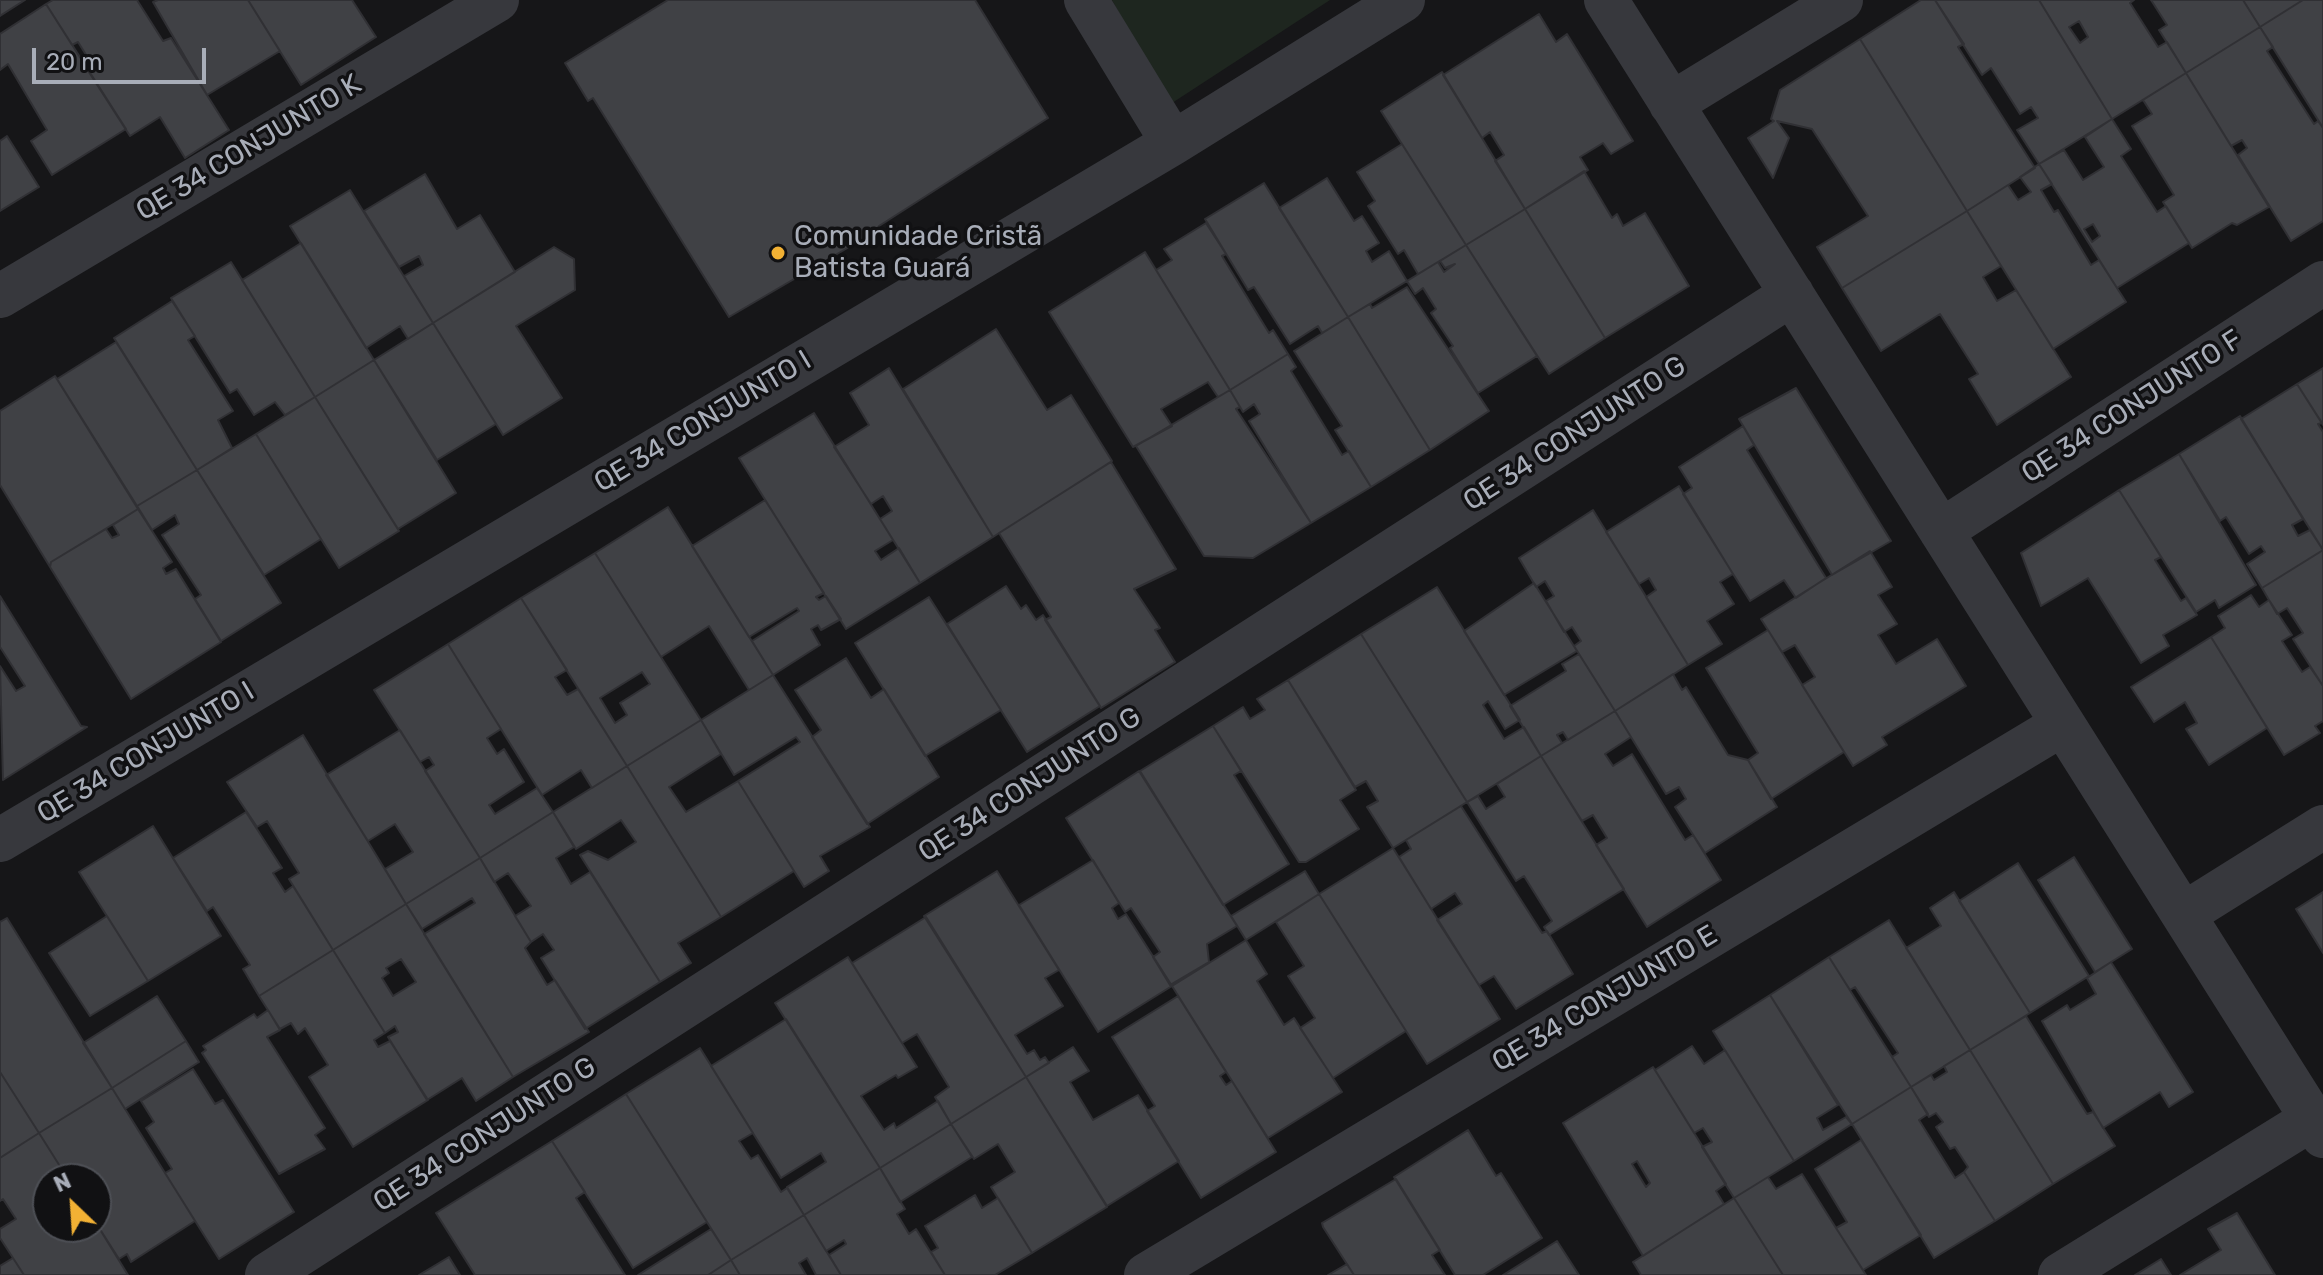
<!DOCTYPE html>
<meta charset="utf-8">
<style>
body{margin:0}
#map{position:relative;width:2323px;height:1275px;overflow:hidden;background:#161618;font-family:Rubik,sans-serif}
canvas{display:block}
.north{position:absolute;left:32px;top:1163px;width:80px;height:80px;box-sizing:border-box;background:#111113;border:2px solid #4d4f55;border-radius:50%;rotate:335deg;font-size:22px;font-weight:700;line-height:32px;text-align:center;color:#a8adb8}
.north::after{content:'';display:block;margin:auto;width:28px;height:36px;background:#f2b134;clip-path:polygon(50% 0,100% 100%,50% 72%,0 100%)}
.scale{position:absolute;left:32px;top:48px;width:174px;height:36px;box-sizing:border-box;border:4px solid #a8adb8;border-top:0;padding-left:10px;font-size:24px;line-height:28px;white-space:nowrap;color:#a8adb8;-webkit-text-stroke:6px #111113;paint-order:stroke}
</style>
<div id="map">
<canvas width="2323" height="1275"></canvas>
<div class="north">N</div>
<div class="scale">20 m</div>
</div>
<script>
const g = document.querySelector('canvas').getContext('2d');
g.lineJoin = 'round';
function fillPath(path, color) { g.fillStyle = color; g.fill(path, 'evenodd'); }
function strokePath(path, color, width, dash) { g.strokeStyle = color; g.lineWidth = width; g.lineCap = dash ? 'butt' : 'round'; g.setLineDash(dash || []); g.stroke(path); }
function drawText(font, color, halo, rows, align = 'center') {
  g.font = font + ' Rubik,sans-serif'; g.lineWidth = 7; g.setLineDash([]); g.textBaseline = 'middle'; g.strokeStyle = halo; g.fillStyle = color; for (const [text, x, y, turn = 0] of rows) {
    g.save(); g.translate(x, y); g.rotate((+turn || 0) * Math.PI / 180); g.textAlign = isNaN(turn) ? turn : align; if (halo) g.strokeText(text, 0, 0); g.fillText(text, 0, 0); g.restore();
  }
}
const green = new Path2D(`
 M1112 0H1330L1169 105Z`);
const building = new Path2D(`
 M0 0H25L0 16Z
 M53 0H137L163 41 171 38 229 130 185 158 160 117 130 136 87 69 93 66 78 42 72 45 46 4Z
 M158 0H248L280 51 207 95 153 2Z
 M248 0H352L376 37 301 85Z
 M668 0H975L1048 118 879 226 880 229 729 317 593 98 588 101 565 63Z
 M1921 0H1935L1964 44 1958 47 2035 168 1967 211 1860 39Z
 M1935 0H2039L2112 119 2039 164 2017 130 2038 118 2031 107 2020 114 1991 68 1982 75Z
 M2039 0H2134L2130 3 2158 47 2167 42 2186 73 2112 119ZM2079 21 2088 37 2080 43 2069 27Z
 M2151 0H2243L2260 27 2186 73 2159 30 2167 25Z
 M2243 0H2303L2260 27Z
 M2303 0H2323V128L2260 27Z
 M46 4 126 129 52 175 31 141 47 130 8 64 0 70V34Z
 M1539 14 1556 42 1567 34 1633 141 1611 154 1603 143 1580 157 1588 170 1525 209 1495 161 1504 155 1490 132 1482 138 1443 75Z
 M2260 27 2273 47 2267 51 2314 124 2318 121 2323 128V221L2291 241 2238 155 2247 148 2242 140 2231 146 2186 73Z
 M1860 39 1967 211 1842 288 1817 247 1868 216 1812 129 1777 121 1789 138 1773 178 1748 138 1774 121 1771 119 1780 90Z
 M1442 72 1525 209 1466 245 1381 111Z
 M2186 73 2269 207 2237 225 2232 223 2192 248 2163 202 2174 195 2132 126 2152 114 2143 100Z
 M2112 119 2131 149 2121 156 2157 212 2166 206 2189 243 2117 288 2039 164 2064 150 2083 180 2104 167 2085 137ZM2093 224 2100 236 2092 242 2084 229Z
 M7 136 39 187 0 211V141Z
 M1402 144 1466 245 1418 274 1404 250 1398 254 1368 206 1375 201 1357 172Z
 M2039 164 2052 184 2041 190 2054 212 2058 210 2091 265 2099 260 2126 302 2053 349 1967 211 2008 185 2018 200 2031 192 2020 177Z
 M1584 171 1612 218 1617 214 1623 226 1645 213 1689 286 1605 338 1525 209Z
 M425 174 457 229 480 215 515 272 433 323 404 276 423 265 419 256 399 267 364 211Z
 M1327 178 1354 221 1362 216 1379 243 1366 251 1372 262 1389 251 1407 281 1348 317 1279 208Z
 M1264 183 1348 317 1322 333 1318 326 1290 344 1254 287 1248 290 1205 219Z
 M350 190 433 323 408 339 400 326 366 348 290 226Z
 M1525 209 1605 338 1549 374 1466 245Z
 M1967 211 2001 266 1983 277 1997 301 2016 290 2071 377 1997 425 1969 379 1978 374 1940 314 1881 351 1842 288Z
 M1206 223 1226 254 1222 256 1269 333 1273 330 1288 354 1230 390 1156 270 1172 260 1164 249Z
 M301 243 374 360 315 397 242 280Z
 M1466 245 1537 356 1478 393 1450 348 1453 346 1431 313 1436 309 1423 288 1415 294 1407 281 1438 262 1444 272 1455 264 1445 268 1440 261Z
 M554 247 574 259 575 290 516 326 562 398 503 435 433 323Z
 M1145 252 1230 390 1218 397 1208 382 1161 409 1172 426 1133 447 1049 312Z
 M231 262 315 397 285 415 275 402 254 415 237 389 230 393 171 298Z
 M1407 287 1489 411 1430 450 1348 317 1370 304 1372 308Z
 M172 301 195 336 188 340 233 411 218 420 232 448 197 470 114 338Z
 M1348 317 1430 450 1371 487 1335 430 1342 426 1294 351Z
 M433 323 496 424 437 460 374 360Z
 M996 329 1047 410 1071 395 1112 461 993 537 903 389Z
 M116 342 197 470 137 506 57 379Z
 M1288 354 1296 367 1291 371 1342 455 1349 451 1371 487 1311 523 1249 421 1260 414 1254 404 1243 412 1230 390Z
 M374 360 456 493 398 529 315 397Z
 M889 368 993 537 920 583 880 519 892 511 883 496 871 504 834 447 869 425 850 393Z
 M2323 368V425L2297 384Z
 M55 376 138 509 51 562 50 567 0 485V411Z
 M2297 384 2322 423 2318 424 2323 432V550L2241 419Z
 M1796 388 1891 541 1832 575 1739 419Z
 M1230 390 1240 407 1236 409 1311 523 1253 558 1204 556 1136 446Z
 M315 397 399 531 339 568 256 434Z
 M814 413 893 540 875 551 881 560 899 548 920 583 846 629 739 458Z
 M2240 416 2303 519 2292 525 2298 536 2310 530 2323 550 2262 588 2247 564 2265 552 2261 546 2249 554 2226 517 2220 521 2179 454Z
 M1743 426 1754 445 1747 450 1826 578 1796 598 1784 580 1750 601 1683 494 1692 488 1679 467Z
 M256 434 321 539 264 575 197 470Z
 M2179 454 2256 585 2219 608 2215 600 2196 612 2119 490Z
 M1111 462 1176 569 1134 589 1160 628 1155 630 1175 662 1101 708 1045 620 1051 617 999 533Z
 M197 470 281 603 221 641 195 599 201 595 162 535 179 524 175 515 152 530 137 506Z
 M1679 486 1733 574 1720 582 1734 604 1707 621 1722 644 1688 665 1646 597 1656 590 1649 578 1639 584 1606 532Z
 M2119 490 2161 557 2155 560 2181 601 2186 598 2197 615 2163 635 2169 646 2141 663 2088 578 2041 606 2021 553Z
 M765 500 824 593 816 597 819 600 826 596 841 619 821 630 818 625 811 629 820 645 773 675 752 641 799 611 797 608 749 637 692 546Z
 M668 507 773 675 749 690 709 626 661 657 595 553Z
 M138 509 172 562 163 568 166 574 176 569 221 642 131 699 50 567 51 562 106 529 112 538 119 535 113 525Z
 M1593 510 1688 665 1615 711 1574 646 1581 641 1572 627 1564 632 1546 601 1554 596 1545 581 1536 587 1519 558Z
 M2323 550V686L2293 639 2303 633 2287 608 2277 614 2262 588Z
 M1870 551 1892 587 1878 595 1897 624 1878 635 1896 664 1937 639 1966 686 1882 737 1887 745 1853 766 1802 685 1815 677 1795 645 1782 652 1761 619Z
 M595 553 701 720 627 766 521 598ZM642 672 650 684 620 703 627 715 615 723 600 698Z
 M1534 583 1577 651 1504 695 1464 631Z
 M1006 586 1021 609 1026 605 1036 620 1043 615 1100 706 1027 752 947 624Z
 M1437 587 1520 720 1505 729 1488 701 1483 705 1504 739 1524 727 1541 756 1467 802 1361 634Z
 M2251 595 2259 607 2269 600 2292 635 2282 641 2302 672 2310 667 2323 686V721L2315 726 2320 733 2284 755 2211 637 2225 628 2218 616Z
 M0 596 81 726 87 727 3 780 0 666 16 691 25 686 0 647Z
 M929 597 1001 710 925 756 855 643Z
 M521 598 567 670 555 677 567 695 578 689 627 766 592 788 581 770 542 795 448 644Z
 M1768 630 1844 752 1771 799 1748 760 1758 753 1706 668Z
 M1361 634 1467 802 1393 848 1367 807 1378 801 1366 781 1355 787 1288 680Z
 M2211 637 2267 728 2209 765 2186 729 2197 723 2185 702 2154 722 2131 687Z
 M448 644 501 729 487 738 497 754 504 749 524 782 489 805 495 814 537 788 553 812 480 858 425 771 434 765 429 757 420 762 374 690Z
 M1579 654 1615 711 1568 740 1563 732 1557 735 1562 743 1541 756 1510 706 1566 671 1562 664Z
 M846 658 871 698 884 689 939 777 867 824 812 737 821 730 795 690Z
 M1673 674 1682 690 1686 687 1728 755 1748 760 1777 807 1705 853 1675 807 1686 799 1679 787 1666 794 1615 711Z
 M773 675 870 827 820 856 829 871 804 887 738 781 800 742 796 737 734 775 701 720Z
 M1288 680 1356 790 1340 800 1359 829 1306 862H1299L1213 726 1243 707 1250 719 1265 710 1257 699Z
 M1615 711 1631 737 1605 754 1613 766 1632 754 1685 840 1693 835 1721 880 1647 927 1596 845 1607 838 1593 815 1582 821 1541 756Z
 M701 720 721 754 669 787 686 812 738 781 794 871 721 917 627 766Z
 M1213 726 1241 771 1234 775 1289 864 1223 905 1140 771Z
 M400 730 480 858 406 904 385 869 413 852 395 824 368 841 326 775Z
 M303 735 406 904 333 950 289 879 299 873 267 821 257 827 227 782Z
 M1541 756 1624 889 1549 935 1544 927 1552 921 1524 876 1516 881 1467 802 1478 796 1486 809 1505 797 1497 784Z
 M627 766 721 917 678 943 691 963 660 982 580 855 588 851 608 860 636 842 621 820 576 849 553 812Z
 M1139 771 1237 926 1207 944 1209 962 1170 985 1153 957 1160 952 1131 908 1125 912 1066 818Z
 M1461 806 1542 933 1547 931 1573 974 1516 1009 1494 976 1479 985 1437 920 1462 904 1455 893 1431 909 1399 857 1411 849 1406 840Z
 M246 812 282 868 273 873 285 892 293 886 333 950 259 996 243 969 250 965 213 907 207 911 173 858Z
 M553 812 574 847 556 858 571 884 590 872 660 982 585 1029 541 958 554 950 543 934 531 942 515 916 531 906 508 873 494 882 480 858Z
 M153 826 221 936 148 981 79 872Z
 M1393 848 1500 1019 1427 1064 1319 894Z
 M2074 857 2132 949 2095 972 2038 880Z
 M480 858 531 942 525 948 547 985 555 980 589 1032 513 1077 424 934 475 903 472 898 422 929 406 904Z
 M1093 860 1119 903 1112 908 1118 919 1126 914 1172 986 1098 1032 1019 905Z
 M2018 863 2089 976 2030 1013 1959 901Z
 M997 871 1059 970 1045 978 1063 1006 1015 1035 1027 1054 1034 1050 1040 1060 1045 1057 1049 1063 1026 1077 924 916Z
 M1305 871 1319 894 1246 940 1231 916Z
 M1954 892 2030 1013 1970 1050 1906 948 1941 926 1930 908Z
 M2323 892V953L2296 909Z
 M1319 894 1406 1031 1333 1078 1300 1028 1315 1018 1288 976 1304 966 1276 922Z
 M406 904 513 1077 476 1101 462 1078 427 1100 388 1037 398 1032 395 1026 385 1033 333 950ZM401 959 416 982 393 996 382 978 389 973 386 968Z
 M107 916 148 981 90 1016 49 953Z
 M926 917 1026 1077 951 1124 935 1097 949 1087 917 1034 902 1043 852 963Z
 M7 918 112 1088 39 1133 0 1072V922Z
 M1889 920 1970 1050 1911 1087 1892 1057 1898 1053 1855 987 1850 990 1829 957Z
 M1246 940 1267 974 1257 981 1284 1025 1294 1018 1342 1092 1268 1138 1172 986Z
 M333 950 385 1033 374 1040 378 1047 390 1041 428 1100 353 1147 309 1077 328 1065 305 1028 298 1034 291 1023 280 1029 259 996Z
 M848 957 917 1067 898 1078 896 1075 861 1096 884 1130 894 1123 896 1128 938 1101 951 1124 880 1168 775 1003Z
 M1829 957 1911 1087 1852 1124 1770 995Z
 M2111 962 2193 1092 2169 1107 2160 1092 2103 1128 2042 1021 2067 1005 2070 1010 2096 994 2087 978Z
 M1770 995 1838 1105 1817 1118 1823 1130 1846 1117 1852 1124 1794 1161 1713 1031Z
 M157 996 186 1041 112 1088 83 1043Z
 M1178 996 1226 1072 1220 1076 1226 1085 1232 1081 1276 1152 1201 1198 1147 1111 1155 1106 1112 1037Z
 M268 1010 280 1030 267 1037 325 1128 315 1135 325 1149 279 1174 202 1053 206 1050 203 1046 254 1014 257 1018Z
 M2026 1016 2087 1114 2093 1112 2115 1146 2053 1184 1970 1050Z
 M786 1019 880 1168 804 1215 787 1187 826 1162 821 1153 781 1178 711 1066Z
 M186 1041 199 1062 125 1109 112 1088Z
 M1692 1046 1704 1064 1725 1050 1794 1161 1734 1198 1702 1147 1712 1142 1703 1128 1694 1133 1655 1070Z
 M1073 1047 1089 1071 1070 1082 1093 1120 1138 1095 1179 1161 1107 1206 1026 1077Z
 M700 1048 753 1133 739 1141 751 1159 758 1155 781 1192 787 1188 804 1215 731 1260 626 1094Z
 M1970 1050 2053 1184 1995 1221 1964 1172 1968 1167 1955 1147 1950 1149 1936 1127 1943 1122 1936 1113 1929 1117 1911 1087 1931 1075 1934 1080 1947 1072 1944 1066Z
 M1653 1067 1726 1184 1716 1191 1724 1204 1643 1256 1563 1123ZM1637 1161 1650 1183 1646 1187 1632 1164Z
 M193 1069 215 1104 223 1100 294 1212 219 1259 165 1173 172 1169 146 1128 154 1122 141 1101Z
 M0 1072 39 1133 0 1158Z
 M1026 1077 1107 1207 1032 1253 991 1187 1015 1172 998 1144 974 1159 951 1124Z
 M1911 1087 1928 1114 1919 1120 1955 1178 1964 1172 1995 1221 1934 1258 1852 1124Z
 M112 1088 195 1221 131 1262 127 1254 119 1259 96 1223V1179H68L39 1133Z
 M626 1094 707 1222 633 1268 552 1141Z
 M951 1124 972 1157 900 1202 880 1168Z
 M1468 1130 1496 1176 1501 1173 1542 1238 1483 1275H1455L1394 1177Z
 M39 1133 68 1179H48V1227H96V1223L128 1275H24L13 1258 0 1238V1229L16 1219 3 1199 0 1201V1158Z
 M1861 1140 1921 1235 1863 1270 1836 1228 1847 1222 1815 1169Z
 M552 1141 585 1192 576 1198 625 1275H475L436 1213Z
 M880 1168 905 1209 897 1214 909 1234 916 1229 945 1275H841L829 1255 846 1244 844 1240 826 1251 804 1215Z
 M1802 1174 1836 1228 1866 1275H1783L1734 1198 1768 1177 1776 1189Z
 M1396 1179 1440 1250 1432 1255 1445 1275H1354L1323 1227 1322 1223Z
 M975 1195 982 1208 998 1198 1032 1253 995 1275H945L931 1252 938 1248 925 1226Z
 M1734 1198 1783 1275H1641L1633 1262Z
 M2237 1213 2275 1275H2180L2221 1250 2208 1229Z
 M804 1215 841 1275H816L807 1258 799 1263 806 1275H740L731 1260Z
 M711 1229 731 1260 708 1275H638Z
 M1557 1241 1579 1275H1503Z
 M449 1257 460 1275H419Z
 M13 1258 24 1275H0V1266Z
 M2161 1259 2171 1275H2135Z
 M731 1260 740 1275H708Z
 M1347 1264 1354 1275H1328Z`);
const minor = new Path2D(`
 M1086 0 1173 143
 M1606 0 2323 1136
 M1671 104 1841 0
 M0 296 497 0
 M1941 531 2323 283
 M0 840 1173 143 1403 0
 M2184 914 2323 827
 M267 1275 1792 294
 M1146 1275 2063 724
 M2060 1275 2312 1119`);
const markers = [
 [778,253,8,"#f2b134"]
];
const streetNames = [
 ["QE 34 CONJUNTO K",249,148,-31],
 ["QE 34 CONJUNTO F",2132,407,-33],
 ["QE 34 CONJUNTO I",703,422,-31],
 ["QE 34 CONJUNTO G",1575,434,-33],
 ["QE 34 CONJUNTO I",146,753,-31],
 ["QE 34 CONJUNTO G",1030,785,-33],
 ["QE 34 CONJUNTO E",1605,999,-31],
 ["QE 34 CONJUNTO G",485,1135,-33]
];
const poiNames = [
 ["Comunidade Cristã",794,237],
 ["Batista Guará",794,269]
];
fillPath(green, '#1e261f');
fillPath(building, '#404145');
strokePath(building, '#303034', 2);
strokePath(minor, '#37383d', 44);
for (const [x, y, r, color] of markers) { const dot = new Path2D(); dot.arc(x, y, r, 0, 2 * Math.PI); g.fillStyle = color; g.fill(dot); strokePath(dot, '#111113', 3); }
drawText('28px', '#a8adb8', '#111113', streetNames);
drawText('28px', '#a8adb8', '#111113', poiNames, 'left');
</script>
